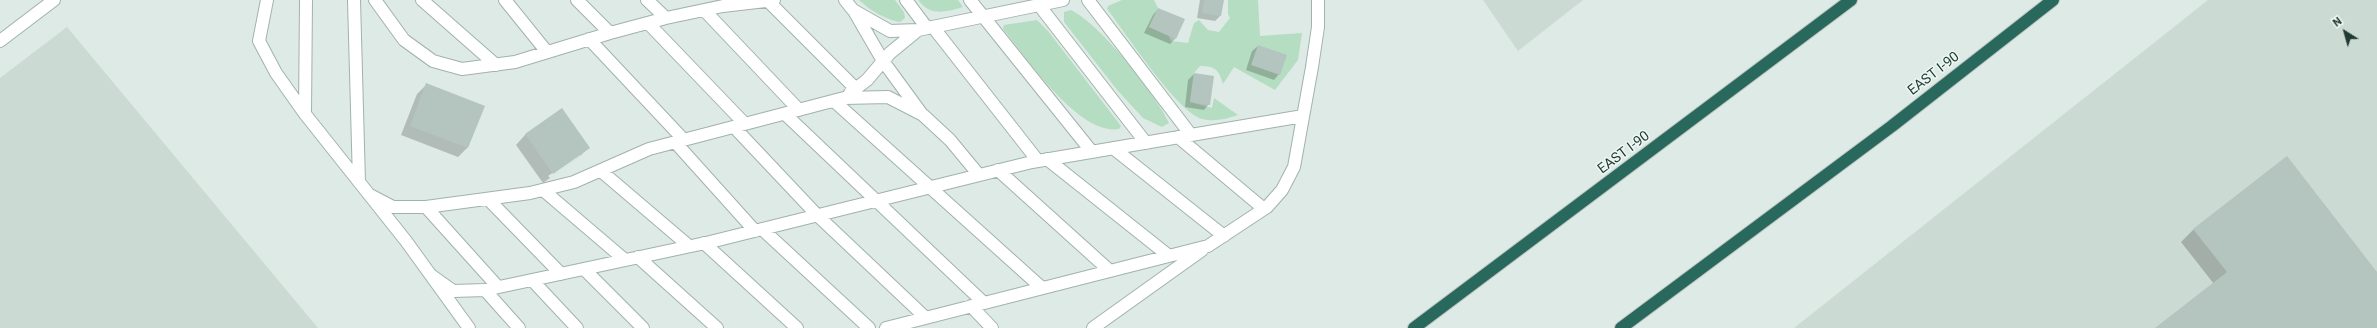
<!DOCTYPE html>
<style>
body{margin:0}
#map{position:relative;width:2377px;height:328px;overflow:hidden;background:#deeae5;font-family:Roboto,sans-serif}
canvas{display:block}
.north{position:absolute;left:2325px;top:12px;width:40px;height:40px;-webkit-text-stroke:3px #eef7f3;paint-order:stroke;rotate:323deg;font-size:11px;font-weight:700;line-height:16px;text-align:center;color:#1f3b33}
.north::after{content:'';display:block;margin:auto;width:14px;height:18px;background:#1f3b33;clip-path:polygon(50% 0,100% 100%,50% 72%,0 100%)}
</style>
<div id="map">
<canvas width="2377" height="328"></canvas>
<div class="north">N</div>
</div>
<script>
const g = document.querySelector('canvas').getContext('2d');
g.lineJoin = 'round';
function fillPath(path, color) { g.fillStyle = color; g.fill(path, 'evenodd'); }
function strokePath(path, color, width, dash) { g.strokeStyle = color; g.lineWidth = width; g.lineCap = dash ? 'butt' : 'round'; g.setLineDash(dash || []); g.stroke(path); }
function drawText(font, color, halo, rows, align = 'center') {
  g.font = font + ' Roboto,sans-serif'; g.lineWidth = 3; g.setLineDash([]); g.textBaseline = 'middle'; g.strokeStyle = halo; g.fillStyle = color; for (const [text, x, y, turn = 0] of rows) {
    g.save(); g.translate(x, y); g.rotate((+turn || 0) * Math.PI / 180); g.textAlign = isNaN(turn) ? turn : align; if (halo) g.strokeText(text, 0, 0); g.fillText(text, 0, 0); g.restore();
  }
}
const built = new Path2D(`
 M1483 0H1583L1518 51Z
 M2208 0H2377V328H1794Z
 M67 27 318 328H0V78Z`);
const green = new Path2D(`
 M859 0H895L904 12 905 18 900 22C884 19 871 11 859 0Z
 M918 0H958L963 7C946 12 931 17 918 0Z
 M1122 0H1154L1158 8 1149 27 1169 36 1171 41 1188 43 1194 23 1199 20 1208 30 1219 32 1230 18 1228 14V0H1258L1260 36 1302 33 1298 60 1275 90 1234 67 1223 84C1219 70 1215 66 1200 66L1194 73 1190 102 1212 108 1214 98 1238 115C1226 119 1215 122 1202 119 1177 112 1125 32 1107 9L1108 6Z
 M1071 10C1100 24 1155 93 1169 123L1162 127 1143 118 1118 91 1064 22V12Z
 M1037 20 1048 31 1121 126 1119 129C1079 136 1026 57 1003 29L1004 25Z`);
const shadow = new Path2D(`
 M1200 0H1223L1220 16 1215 21 1197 18Z
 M1158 9 1175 39 1170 44 1144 33 1153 15Z
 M1258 46 1279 74 1274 80 1246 70 1252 51Z
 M1194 74 1209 104 1204 110 1185 107 1188 80Z
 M427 84 484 106 467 148 458 157 401 135 417 94Z
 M562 109 589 147 579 157 543 183 516 145 525 135ZM580 154V156L550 178 548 176Z
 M2194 229 2377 274V328H2157L2214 284 2181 242Z`);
const building = new Path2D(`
 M1204 0H1224L1221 16 1202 13Z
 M1158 8 1185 19 1176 39 1149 27Z
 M1258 45 1287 55 1280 75 1251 65Z
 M1194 73 1214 76 1210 105 1190 102Z
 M426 83 485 106 468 148 410 126Z
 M562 108 590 148 553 174 525 134Z
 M2287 156 2377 272V328H2155L2227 272 2193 229Z`);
const lane = new Path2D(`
 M267 0 259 41 276 73 305 114 406 241 469 328
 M354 0 359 182
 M375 0 404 40 433 61 462 69 515 62 610 33 666 18 723 6 774 0
 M422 0 496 65
 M505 0 547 52
 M577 0 610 33
 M647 0 666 18
 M845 0 853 10 890 31 918 30 1063 0
 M906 0 927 28
 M970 0 1092 152
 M1088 0 1191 135
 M768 1 856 89
 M1039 5 1146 143
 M705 11 799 110
 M854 11 883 61 921 113
 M648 23 745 124
 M933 27 1038 161
 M589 39 684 140
 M850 93 867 80 890 53 918 30
 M834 101 1042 288
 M305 114 306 0
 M785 114 984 303
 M734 127 817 215 926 318
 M1178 137 1264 209
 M675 142 755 231
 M1113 148 1224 236
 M1047 159 1169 256
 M998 170 1110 271
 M601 171 689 246
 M543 190 625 260
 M370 195 393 207H426L530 193 574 182 649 149 844 98 888 97 923 115 950 140 979 175
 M488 199 561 274
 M426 207 498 287
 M762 229 869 328
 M704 243 797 328
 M638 257 717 328
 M584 269 643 328
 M432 276 453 291 485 290 710 242 1032 162 1303 116
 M532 280 577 328
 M485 290 519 328
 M971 306 992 328
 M886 328 1208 246 1267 207 1282 190 1294 167 1312 67 1318 27V0
 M1093 328 1202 250`);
const street = new Path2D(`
 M0 41 54 0`);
const highway = new Path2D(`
 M1414 328 1851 0
 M1621 328 1892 126 2053 0`);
const streetNames = [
 ["EAST I-90",1934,74,-38],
 ["EAST I-90",1624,153,-37]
];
fillPath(built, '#ccdad4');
fillPath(green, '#b5ddc1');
fillPath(shadow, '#0003');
fillPath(building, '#b3c5be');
strokePath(lane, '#a1b2ac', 14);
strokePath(street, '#a1b2ac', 14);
strokePath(highway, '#bcc4c2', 14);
strokePath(lane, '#fff', 12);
strokePath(street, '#fff', 12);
strokePath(highway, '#29685c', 12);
drawText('14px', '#1f3b33', '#eef7f3', streetNames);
</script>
